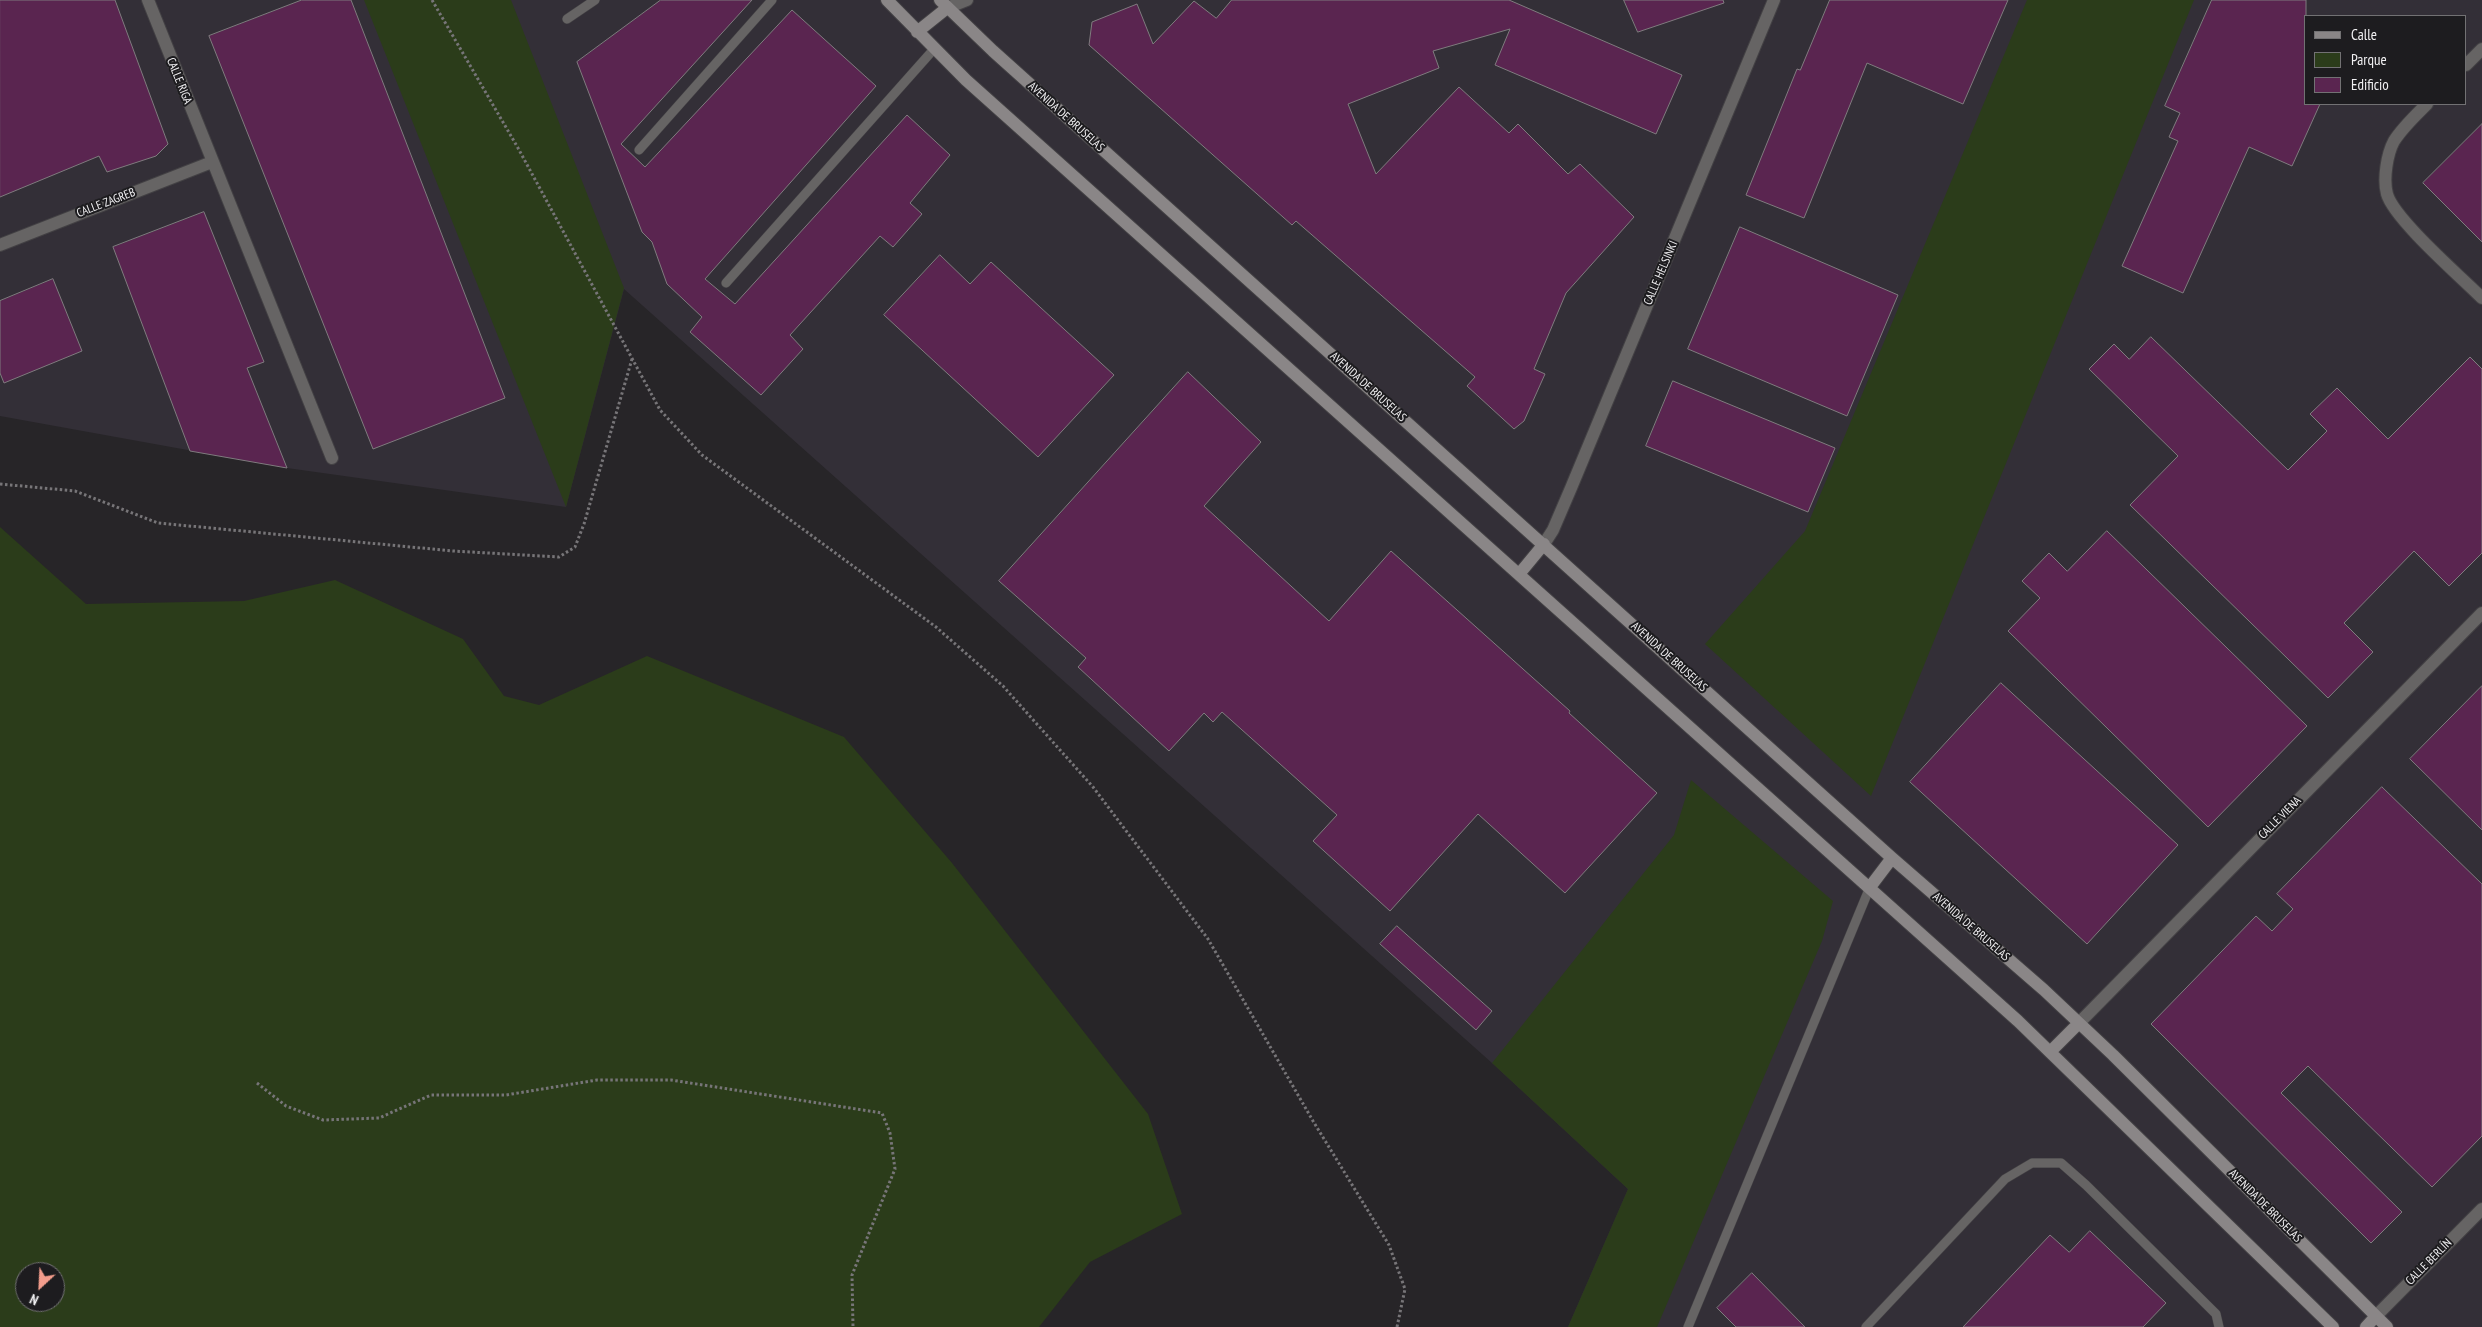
<!DOCTYPE html>
<meta charset="utf-8">
<style>
body{margin:0}
#map{position:relative;width:2482px;height:1327px;overflow:hidden;background:#272528;font-family:"PT Sans Narrow",sans-serif}
canvas{display:block}
.legend{position:absolute;left:2304px;top:15px;width:162px;height:90px;box-sizing:border-box;background:#1d1c1f;border:1px solid #727173;margin:0;padding:6px 9px;list-style:none;font-size:15px;color:#f1f0f2}
.legend li{display:flex;align-items:center;gap:10px;height:25px}
.legend b{width:25px;border:1px solid #727173}
.north{position:absolute;left:15px;top:1262px;width:50px;height:50px;box-sizing:border-box;background:#1d1c1f;border:1px solid #727173;border-radius:50%;rotate:205deg;font-size:14px;font-weight:700;line-height:20px;text-align:center;color:#f1f0f2}
.north::after{content:'';display:block;margin:auto;width:18px;height:22px;background:#f49d8c;clip-path:polygon(50% 0,100% 100%,50% 72%,0 100%)}
</style>
<div id="map">
<canvas width="2482" height="1327"></canvas>
<ul class="legend">
<li><b style="height:6px;background:#8a8687"></b>Calle</li>
<li><b style="height:14px;background:#2b3c1a"></b>Parque</li>
<li><b style="height:14px;background:#5a2550"></b>Edificio</li>
</ul>
<div class="north">N</div>
</div>
<script>
const g = document.querySelector('canvas').getContext('2d');
g.lineJoin = 'round';
function fillPath(path, color) { g.fillStyle = color; g.fill(path, 'evenodd'); }
function strokePath(path, color, width, dash) { g.strokeStyle = color; g.lineWidth = width; g.lineCap = dash ? 'butt' : 'round'; g.setLineDash(dash || []); g.stroke(path); }
function drawText(font, color, halo, rows, align = 'center') {
  g.font = font + ' "PT Sans Narrow",sans-serif'; g.lineWidth = 4; g.setLineDash([]); g.textBaseline = 'middle'; g.strokeStyle = halo; g.fillStyle = color; for (const [text, x, y, turn = 0] of rows) {
    g.save(); g.translate(x, y); g.rotate((+turn || 0) * Math.PI / 180); g.textAlign = isNaN(turn) ? turn : align; if (halo) g.strokeText(text, 0, 0); g.fillText(text, 0, 0); g.restore();
  }
}
const built = new Path2D(`
 M0 0H2482V1327H1568L1628 1189 1492 1063 624 289 566 507 287 468 0 416ZM2306 16H2466V104H2306Z`);
const green = new Path2D(`
 M364 0H511L624 288 566 507Z
 M2027 0H2194L1871 796 1705 644 1805 531Z
 M0 527 86 604 244 601 335 580 463 639 504 696 539 705 647 656 844 737 952 863 1148 1114 1182 1214 1090 1262 1039 1327H0ZM25 1272H55V1302H25Z
 M1691 780 1833 901 1822 941 1657 1327H1568L1628 1189 1492 1063 1674 835Z`);
const building = new Path2D(`
 M0 0H115L168 144 156 156 107 172 99 156 0 197Z
 M302 0H351L505 398 373 449 209 36Z
 M661 0H752L621 144 645 167 792 10 876 86 705 279 735 304 907 115 950 155 910 203 922 214 893 247 880 236 790 335 803 349 761 395 690 332 702 317 667 284 652 242 642 232 577 62Z
 M1232 0H1509L1682 75 1656 134 1495 65 1510 29 1433 51 1439 68 1348 104 1376 174 1459 87 1509 133 1518 124 1568 174 1580 164 1634 217 1566 293 1534 369 1545 374 1524 421 1514 429 1467 386 1475 377 1296 221 1292 225 1089 45 1092 22 1137 4 1153 44 1194 1 1216 18Z
 M1624 0H1723L1724 3 1638 32Z
 M1830 0H2008L1963 104 1867 63 1804 218 1746 195 1797 69 1800 70Z
 M2212 0H2306V104H2320L2292 166 2249 147 2183 293 2122 266 2178 141 2169 137 2180 113 2165 106Z
 M2482 124V242L2423 183Z
 M204 212 264 362 247 368 287 468 190 451 113 247Z
 M1740 227 1898 295 1847 416 1688 349Z
 M940 255 970 284 991 262 1114 375 1038 457 884 315Z
 M53 279 82 351 4 383 0 373V301Z
 M2151 337 2288 470 2327 431 2310 414 2337 388 2388 439 2470 357 2482 369V553L2449 586 2414 551 2344 623 2373 652 2328 698 2130 505 2178 456 2089 369 2114 344 2129 359Z
 M1188 372 1261 442 1204 506 1329 621 1391 551 1570 711 1569 713 1657 793 1565 893 1478 814 1390 911 1313 841 1337 815 1222 712 1213 722 1204 713 1169 751 1078 667 1086 658 999 581Z
 M1673 381 1835 448 1808 512 1646 446Z
 M2107 531 2307 726 2208 827 2008 631 2040 598 2022 581 2049 553 2067 571Z
 M2001 683 2178 845 2087 944 1910 782Z
 M2482 686V830L2410 759Z
 M2382 787 2482 884V1136L2432 1187 2308 1066 2281 1093 2402 1212 2371 1243 2151 1024 2256 916 2272 931 2293 909 2277 894Z
 M1397 926 1492 1011 1476 1030 1380 944Z
 M2090 1231 2166 1303 2143 1327H1963L2050 1235 2069 1252Z
 M1752 1273 1805 1327H1736L1717 1308Z`);
const path = new Path2D(`
 M432 0 518 148 660 410 702 455 936 627 1003 686 1093 787 1208 939 1313 1121 1389 1245 1405 1289 1397 1327
 M0 484 75 491 158 523 453 551 559 557 575 547 584 524 632 359
 M257 1083 286 1106 323 1120 379 1118 431 1095H506L597 1080H671L882 1113 890 1133 895 1169 852 1275 853 1327`);
const service = new Path2D(`
 M567 19 595 0
 M639 150 772 0
 M726 283 934 49
 M1688 1327 1870 887
 M1866 1327 2005 1179 2032 1163H2061L2086 1185 2216 1314 2219 1327`);
const minor = new Path2D(`
 M148 0 332 458
 M947 8 967 0
 M2466 65 2482 49
 M2427 104C2415 116 2403 127 2394 141 2387 154 2383 179 2387 194 2394 219 2461 277 2482 298
 M0 245 212 162
 M1544 544 1553 530 1571 488 1774 0
 M2079 1023 2482 613
 M2376 1316 2482 1209`);
const secondary = new Path2D(`
 M887 0 966 80 2018 1021 2333 1327
 M940 0 993 51 1892 858 2044 990 2113 1055 2387 1327
 M917 32 947 8
 M1520 573 1544 544
 M1870 887 1892 858
 M2050 1052 2079 1023
 M2366 1327 2376 1316`);
const streetNames = [
 ["CALLE RIGA",179,81,68],
 ["AVENIDA DE BRUSELAS",1066,117,42],
 ["CALLE ZAGREB",106,203,-21],
 ["CALLE HELSINKI",1661,273,-67],
 ["AVENIDA DE BRUSELAS",1368,387,42],
 ["AVENIDA DE BRUSELAS",1669,657,42],
 ["CALLE VIENA",2280,818,-45],
 ["AVENIDA DE BRUSELAS",1971,927,41],
 ["AVENIDA DE BRUSELAS",2265,1206,45],
 ["CALLE BERLÍN",2429,1262,-45]
];
fillPath(built, '#332f37');
fillPath(green, '#2b3c1a');
fillPath(building, '#5a2550');
strokePath(building, '#7f7b7e', 1);
strokePath(service, '#434144', 10);
strokePath(minor, '#434144', 14);
strokePath(secondary, '#434144', 14);
strokePath(path, '#777578', 3, [2.5, 2.5]);
strokePath(service, '#666464', 9);
strokePath(minor, '#666464', 12);
strokePath(secondary, '#8a8687', 12);
drawText('12px', '#f1f0f2', '#1d1c1f', streetNames);
</script>
